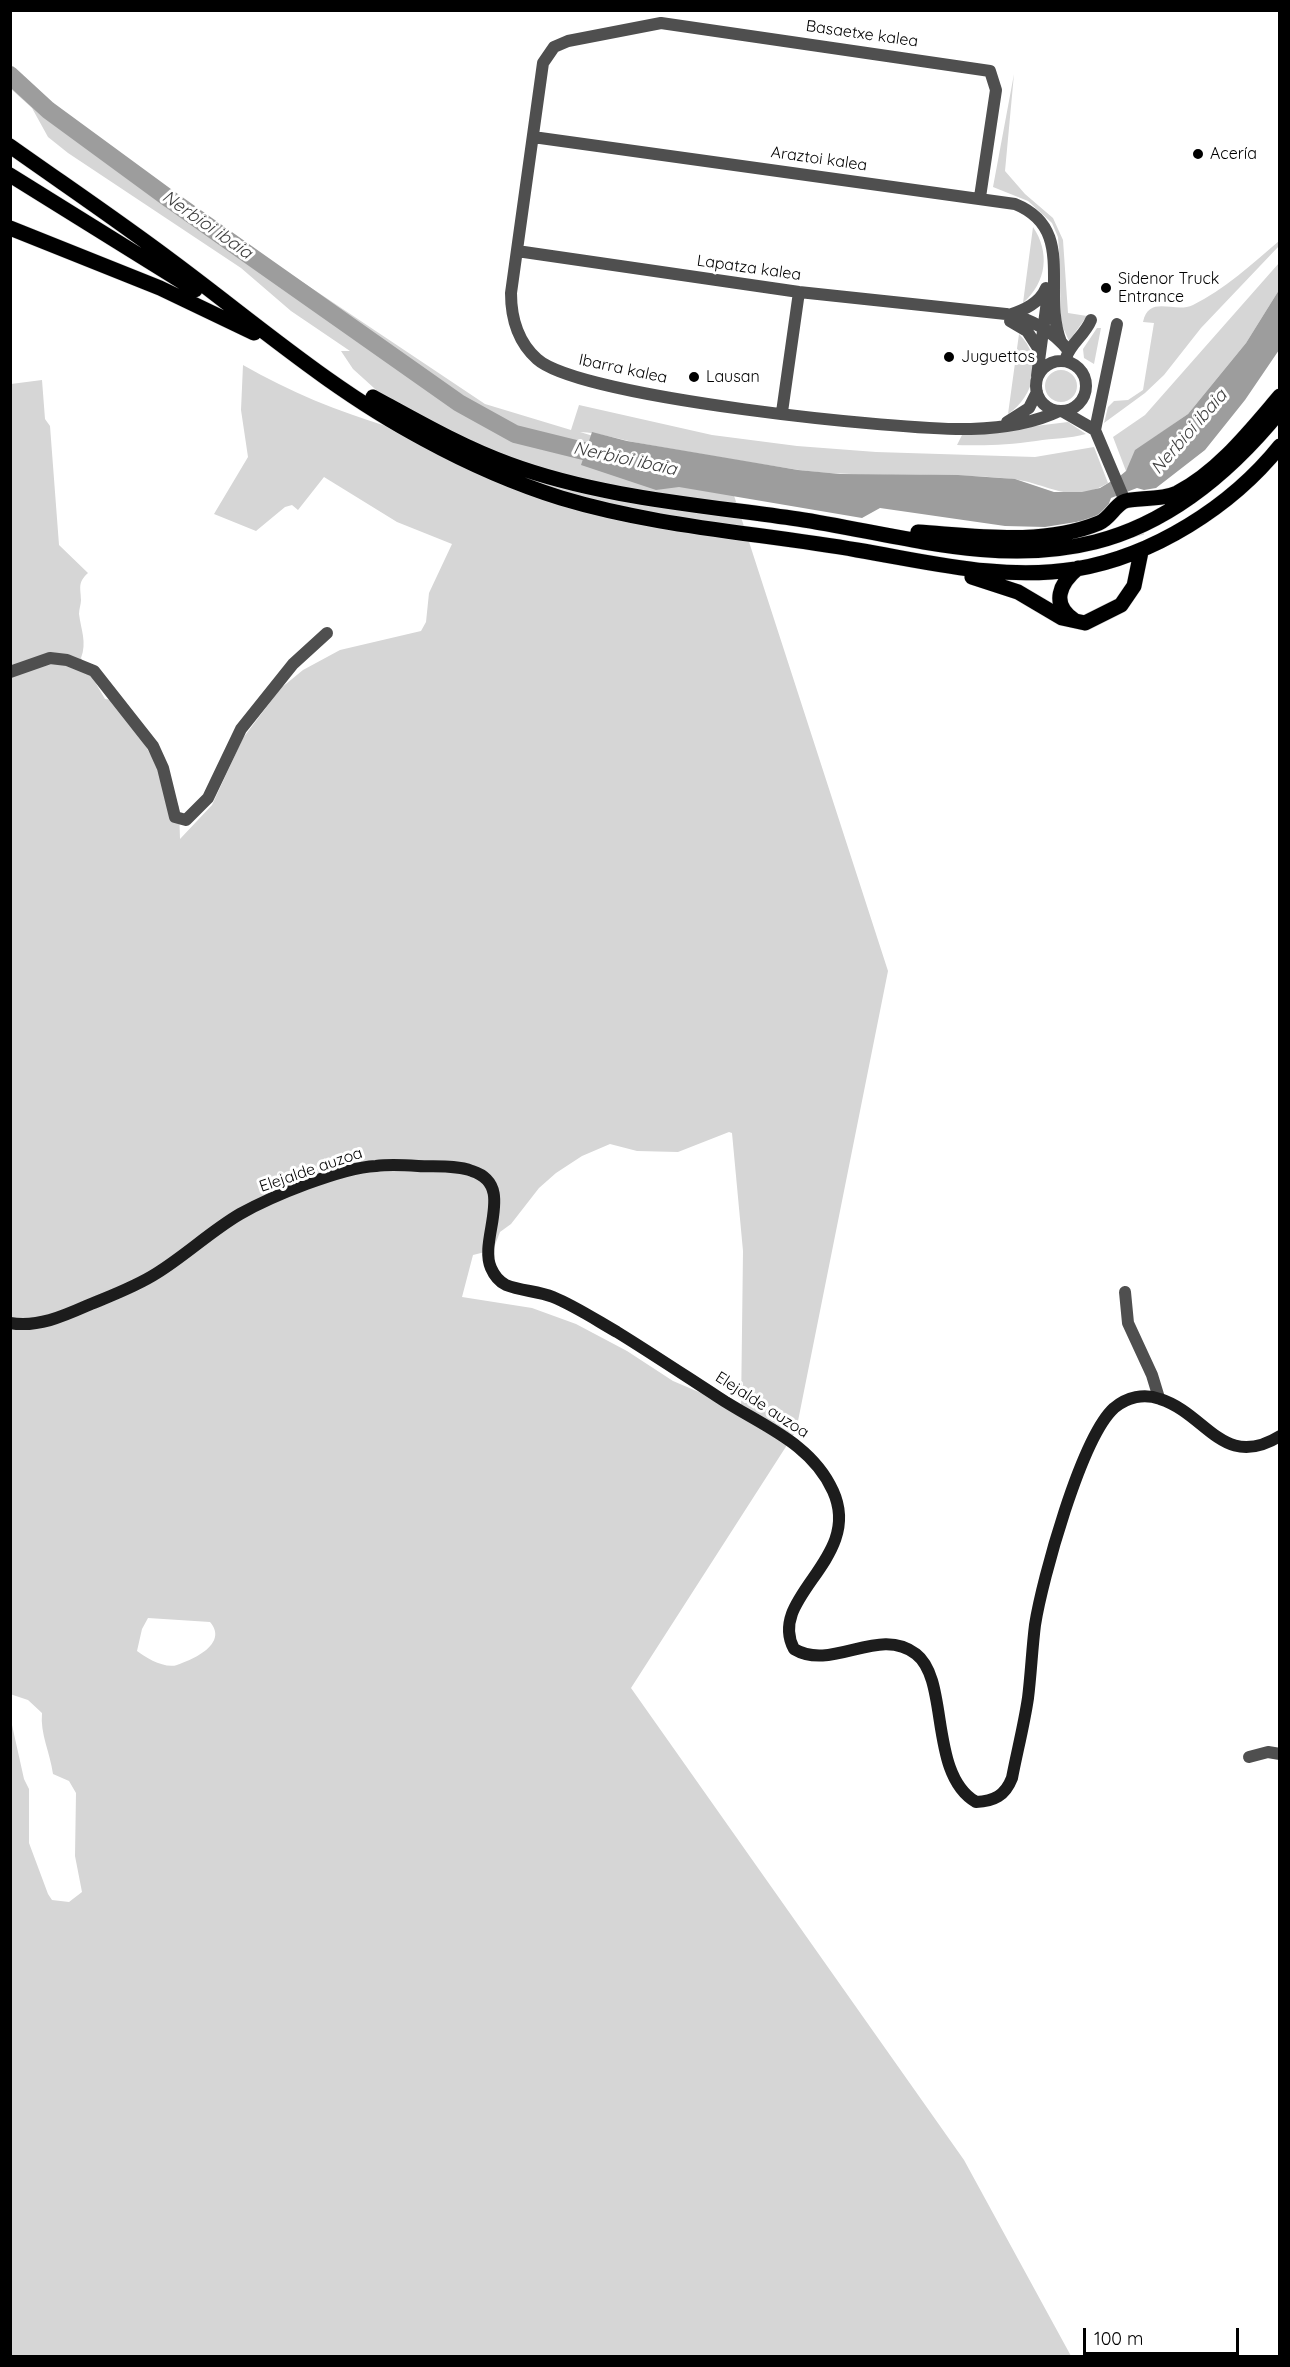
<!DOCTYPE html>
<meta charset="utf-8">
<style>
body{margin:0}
#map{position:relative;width:1290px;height:2367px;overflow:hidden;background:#fff;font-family:Quicksand,sans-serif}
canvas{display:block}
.frame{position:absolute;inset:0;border:12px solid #000;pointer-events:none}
.scale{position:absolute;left:1083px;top:2328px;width:156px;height:27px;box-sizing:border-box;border:3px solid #000;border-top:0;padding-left:8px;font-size:18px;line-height:21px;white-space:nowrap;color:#000;-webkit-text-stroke:4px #fff;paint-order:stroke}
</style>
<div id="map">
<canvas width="1290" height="2367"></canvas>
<div class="frame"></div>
<div class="scale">100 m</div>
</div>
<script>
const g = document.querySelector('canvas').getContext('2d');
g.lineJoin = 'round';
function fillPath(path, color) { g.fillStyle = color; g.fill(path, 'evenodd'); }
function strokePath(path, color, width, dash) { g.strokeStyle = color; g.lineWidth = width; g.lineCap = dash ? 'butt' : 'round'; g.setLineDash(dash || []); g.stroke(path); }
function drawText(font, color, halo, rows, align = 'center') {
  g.font = font + ' Quicksand,sans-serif'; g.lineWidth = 6; g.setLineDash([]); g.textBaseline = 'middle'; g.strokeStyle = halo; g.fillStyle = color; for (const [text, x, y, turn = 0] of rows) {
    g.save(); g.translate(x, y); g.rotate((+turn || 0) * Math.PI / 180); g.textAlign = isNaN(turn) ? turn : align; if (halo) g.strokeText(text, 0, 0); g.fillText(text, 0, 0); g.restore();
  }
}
const green = new Path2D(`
 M11 66 93 142 485 404 571 430 579 405 712 435 797 446 876 452 1035 457 1094 447 1108 483C1069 506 1049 483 1012 479 942 471 870 479 799 470 746 462 691 452 638 443 619 439 599 433 580 432L728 477 888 971 796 1431 631 1688 964 2160 1071 2356H11L10 1716 24 1779 29 1789V1843L48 1894 52 1900 69 1902 82 1892 75 1856 76 1793 69 1781 53 1774C50 1752 40 1734 42 1713L28 1700 10 1694 11 384 42 380 45 419 50 426 59 545 88 573C77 583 81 588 81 600 81 604 79 609 79 614 81 630 87 642 81 658L105 699 112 700 138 732 179 807 180 839 212 805 243 738 281 688 303 670 340 650 421 631 426 622 429 593 452 544 397 522 324 477 298 510 292 505 285 507 256 531 214 514 248 457 241 410 243 365C290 392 337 411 389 427L395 407 353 369 341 351H350L291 311 241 268 68 153 48 137 32 108 11 89ZM729 1132 732 1133 743 1251 741 1410 673 1381 627 1351 576 1324 532 1308 462 1297 473 1255 493 1250 500 1232 511 1224 539 1188 556 1173 582 1156 610 1144 637 1151 678 1152ZM148 1618 210 1622C229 1644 192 1660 177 1665 165 1669 146 1658 137 1651L142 1629Z
 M1014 74 1005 171 1025 194 1053 218 1063 240 1068 313 1087 316 1069 341 1061 323 1059 252 1058 237 1052 223 1028 201 993 187Z
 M1033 227C1050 252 1047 282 1023 303Z
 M1279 241V246L1201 328 1164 375 1145 393 1104 423 1108 407 1114 401 1128 400 1143 390 1154 323 1143 322C1149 294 1175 314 1193 305 1224 290 1253 263 1279 241Z
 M1279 263V290L1246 343 1188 414 1142 446 1126 471 1113 437 1145 415Z
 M1097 328H1101L1094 364 1084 358 1083 349Z
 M1019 334C1044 358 1035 396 1008 414Z
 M1045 386a16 16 0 1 1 32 0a16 16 0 1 1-32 0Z
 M1068 422 1086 434C1069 439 1054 438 1036 441 1007 445 987 446 957 445L962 435Z`);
const water = new Path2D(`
 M1279 290V350L1245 400 1205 450 1156 488 1144 490 1137 488 1111 498 1107 509 1095 519 1045 527 1005 526 880 508 862 518 679 487 656 490 581 465 592 432 627 441 798 470 840 474 958 475 1015 479 1054 492H1082L1100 488 1120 476 1126 471 1135 450 1188 414 1246 343Z`);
const river = new Path2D(`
 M10 75 48 110 168 198 459 403 515 434 608 457`);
const primaryTunnel = new Path2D(`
 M1133 522 1141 552`);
const street = new Path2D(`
 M533 137 1015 204C1077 229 1041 291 1061 342
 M980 197 996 90 990 71 661 23 568 41 554 47 543 63 511 293C511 318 517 341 537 359 580 398 903 431 971 429 1001 428 1032 424 1059 411
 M517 251 799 292 1006 314C1031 319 1052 330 1068 350
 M1009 315C1024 310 1040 303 1046 288
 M1010 321 1027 331 1040 351
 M1117 324 1095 430 1125 501
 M1066 358C1070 344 1085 335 1091 320
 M1036 386a25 25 0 1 1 50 0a25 25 0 1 1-50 0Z
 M1037 376 1047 301
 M1062 411 1095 430
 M782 412 799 292
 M1007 422 1029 408 1037 392
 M10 672 50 658 67 660 94 671 153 746 163 768 175 817 186 820 208 798 241 729 293 664 327 633
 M1125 1292 1128 1323 1152 1375 1159 1398
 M1249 1757 1268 1752 1280 1754`);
const secondary = new Path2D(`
 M10 1323C39 1328 66 1315 91 1304 113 1295 137 1286 157 1273 186 1255 211 1231 240 1214 272 1196 340 1168 376 1166 390 1164 404 1165 418 1166 436 1167 456 1165 472 1171 517 1185 478 1239 491 1268 494 1275 500 1282 506 1285 521 1291 538 1291 553 1297 575 1306 596 1320 617 1332 651 1353 684 1375 718 1397 760 1425 811 1442 833 1491 864 1559 766 1597 794 1649 832 1672 879 1625 916 1654 950 1680 928 1774 976 1802 994 1801 1005 1796 1012 1778 1017 1752 1024 1725 1028 1698 1031 1674 1032 1649 1035 1625 1042 1580 1081 1438 1114 1408 1127 1397 1144 1393 1160 1399 1207 1414 1223 1471 1280 1436`);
const primary = new Path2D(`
 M10 146C65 185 120 222 173 262 255 323 333 391 424 439 468 463 513 483 561 498 657 527 759 533 857 550 930 562 1001 581 1076 569 1153 556 1231 507 1280 446
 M10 175 195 290
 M10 228 160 288 254 333
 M373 397C417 421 462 447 509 464 601 498 703 505 798 519 896 534 996 567 1095 542 1170 523 1232 470 1280 411
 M918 532C977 536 1043 546 1099 523 1109 519 1114 507 1123 502 1132 497 1160 501 1177 493 1218 472 1250 431 1280 396
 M972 577 1018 592 1062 618 1085 623 1121 605 1134 586 1141 552
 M1074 620C1050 604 1060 583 1078 568`);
const markers = [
 [1198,154,6,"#000"],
 [1106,288,6,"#000"],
 [949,357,6,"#000"],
 [694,377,6,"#000"]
];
const streetNames = [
 ["Basaetxe kalea",862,34,8],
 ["Araztoi kalea",819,159,8],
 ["Lapatza kalea",749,268,8],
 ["Ibarra kalea",623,369,12],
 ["Elejalde auzoa",311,1170,-19],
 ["Elejalde auzoa",762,1405,33]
];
const poiNames = [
 ["Acería",1210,154],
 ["Sidenor Truck",1118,279],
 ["Entrance",1118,297],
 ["Juguettos",961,357],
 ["Lausan",706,377]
];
const waterNames = [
 ["Nerbioi ibaia",207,225,35],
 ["Nerbioi ibaia",1189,432,-49],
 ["Nerbioi ibaia",625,459,12]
];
fillPath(green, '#d6d6d6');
fillPath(water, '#9d9d9d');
strokePath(river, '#9d9d9d', 18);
strokePath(primaryTunnel, '#d9d9d9', 15, [15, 8]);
strokePath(primary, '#dbdbdb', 16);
strokePath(street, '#4f4f4f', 12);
strokePath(secondary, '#1c1c1c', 12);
strokePath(primary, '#000', 15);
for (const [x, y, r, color] of markers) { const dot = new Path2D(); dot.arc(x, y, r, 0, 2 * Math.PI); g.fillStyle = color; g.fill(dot); strokePath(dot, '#fff', 2); }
drawText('16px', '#000', '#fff', streetNames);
drawText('16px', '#000', '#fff', poiNames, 'left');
drawText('italic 18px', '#3e3e3e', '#fff', waterNames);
</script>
